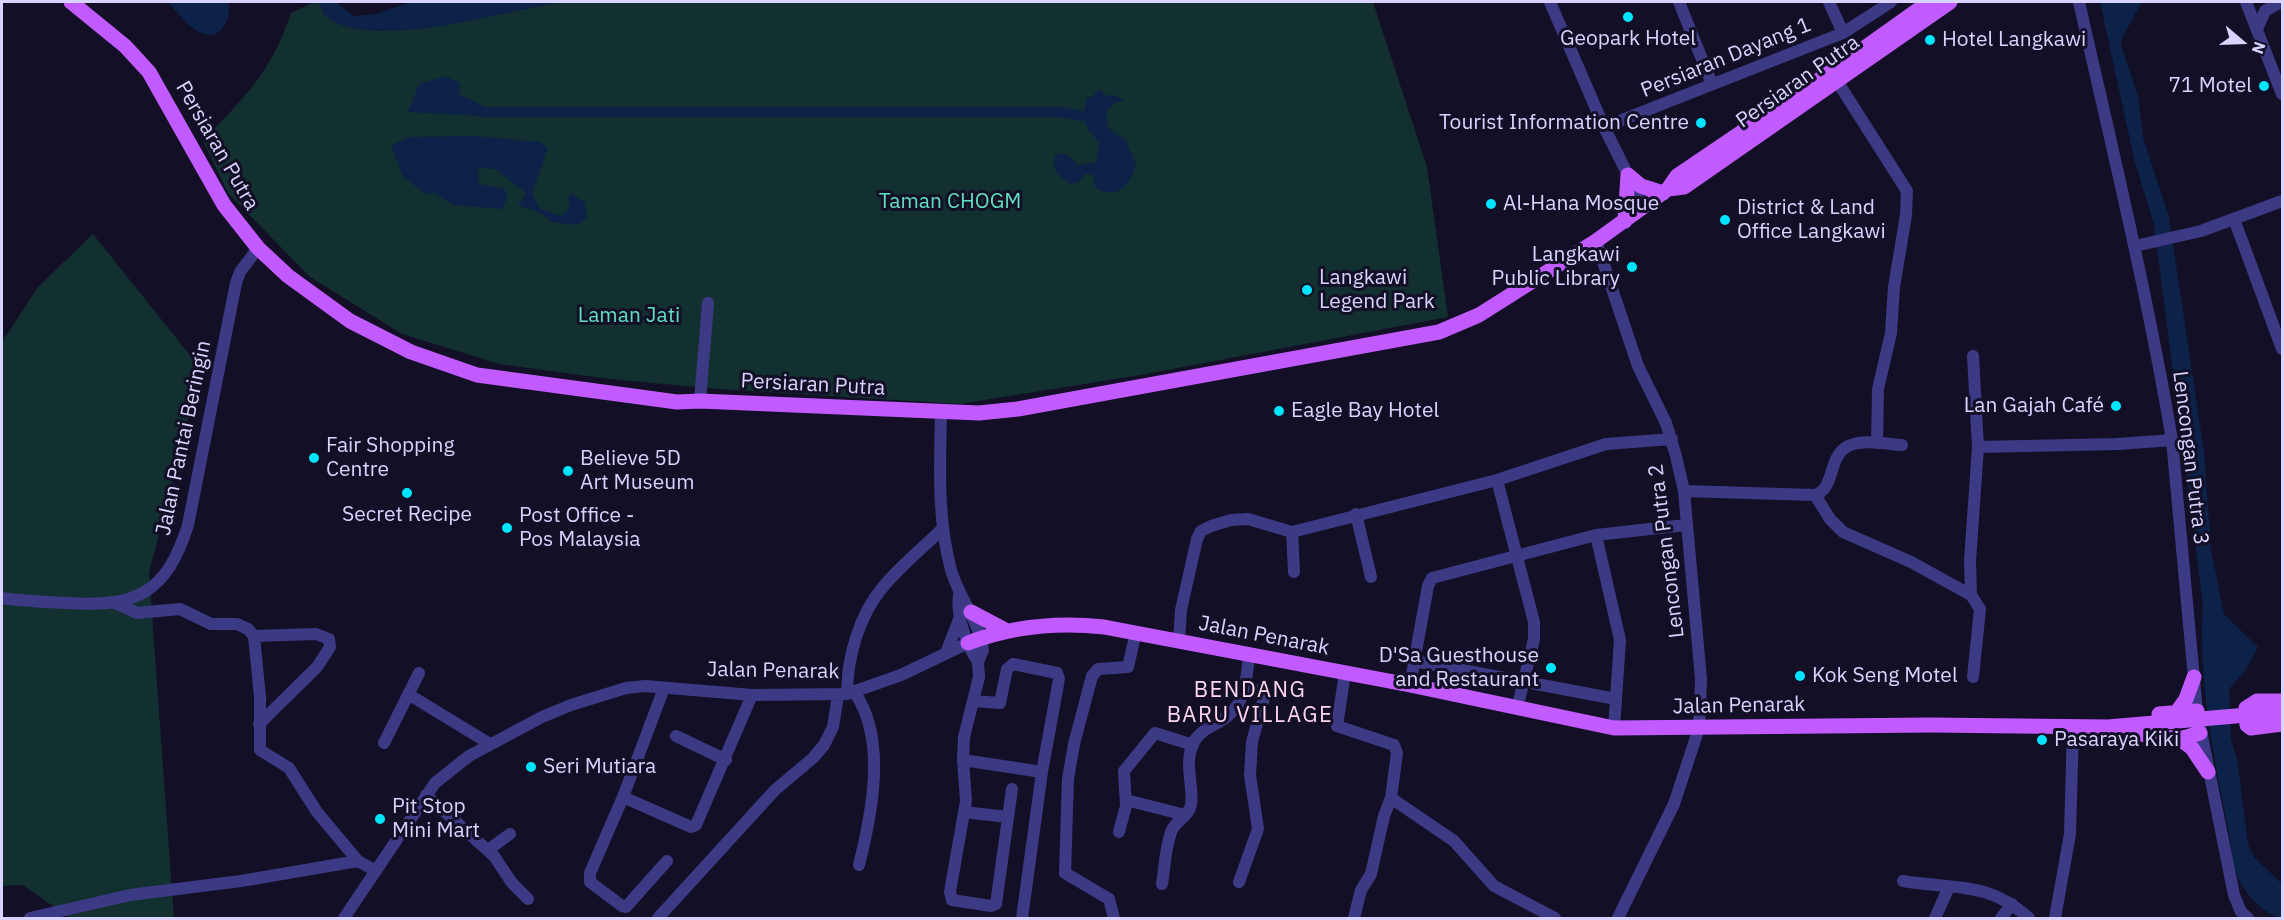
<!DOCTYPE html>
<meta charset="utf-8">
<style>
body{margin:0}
#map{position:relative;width:2284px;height:920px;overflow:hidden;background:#130f26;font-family:"IBM Plex Sans",sans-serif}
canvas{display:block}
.frame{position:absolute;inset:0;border:3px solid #d9d4ff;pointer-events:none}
.north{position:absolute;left:2212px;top:12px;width:60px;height:60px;-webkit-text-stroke:4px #130f26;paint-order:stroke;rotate:109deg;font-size:16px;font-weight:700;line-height:24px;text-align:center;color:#d9d4ff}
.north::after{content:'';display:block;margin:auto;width:21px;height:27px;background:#d9d4ff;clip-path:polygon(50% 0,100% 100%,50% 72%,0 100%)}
</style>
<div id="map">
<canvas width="2284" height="920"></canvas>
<div class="frame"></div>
<div class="north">N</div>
</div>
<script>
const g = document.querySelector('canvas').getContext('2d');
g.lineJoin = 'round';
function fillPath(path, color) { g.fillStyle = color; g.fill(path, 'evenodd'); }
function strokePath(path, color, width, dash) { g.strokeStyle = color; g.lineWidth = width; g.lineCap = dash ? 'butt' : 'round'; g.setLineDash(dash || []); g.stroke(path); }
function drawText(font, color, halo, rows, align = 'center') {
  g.font = font + ' "IBM Plex Sans",sans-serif'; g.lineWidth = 6; g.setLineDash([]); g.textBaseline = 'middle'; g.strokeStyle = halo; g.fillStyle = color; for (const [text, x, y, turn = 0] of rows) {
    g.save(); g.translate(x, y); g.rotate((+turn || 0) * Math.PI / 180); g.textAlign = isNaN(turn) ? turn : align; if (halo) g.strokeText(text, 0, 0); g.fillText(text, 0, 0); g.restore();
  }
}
const green = new Path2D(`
 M314 2H318C321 7 325 17 331 20 384 49 503 10 562 2H1373L1427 167 1448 317 1146 374 960 404 718 389 610 379 499 364 402 334 310 277 228 193 203 141C245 96 271 73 291 13Z
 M93 234 201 369 149 573 174 918H70L23 885 2 886V342L38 287Z`);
const water = new Path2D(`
 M168 2H228C230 10 229 17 225 25 207 53 180 15 168 2Z
 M318 2H336L354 16 376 14 411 2H562C502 11 385 49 331 20 325 17 321 7 318 2Z
 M2100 2H2142L2123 36 2121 45 2138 96 2143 137 2169 217 2204 452 2211 549 2224 614 2258 647 2246 670 2229 689 2231 740 2237 758 2248 844 2254 857 2282 884V918C2265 915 2247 896 2239 880 2232 865 2231 844 2228 827 2213 755 2198 678 2203 605L2154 225 2134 159Z
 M445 76 460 83 459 94 485 107 481 116 408 112 419 84Z
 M1099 89 1107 96 1114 95 1125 100 1114 103 1106 113 1108 128 1126 140 1136 165C1130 186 1117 201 1095 187L1093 175 1085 174 1079 182 1071 184C1057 174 1051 171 1055 154H1066L1078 165 1097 162 1099 143C1094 136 1084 126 1083 117 1083 110 1087 105 1086 98L1092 97Z
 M474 136 540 142 548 148 532 194 541 209 562 216 570 207 568 198 572 194 585 202 587 218 577 225 551 222 541 213 518 205 526 193 495 169 478 168 479 184 505 189 507 198 502 209 453 205 434 193 426 194 403 177 391 145 409 137Z`);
const canal = new Path2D(`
 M483 112H1059L1083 116`);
const minor = new Path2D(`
 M1550 2 1604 127 1644 207
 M1679 2 1712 84
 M1829 2 1843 33
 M2079 2C2112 147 2147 292 2172 440L2197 711 2234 895 2241 912 2248 918
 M2246 2 2282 94
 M2257 29 2265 11 2280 2
 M1837 81 1907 191 1906 215 1894 287 1891 333 1878 389 1877 443
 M1604 127 1843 33 1891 2
 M2234 219 2282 349
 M1596 241 1638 366 1666 423 1676 456 1684 491 1701 679 1699 728 1674 804 1618 918
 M2135 246 2201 231 2282 201
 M700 401 708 303
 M941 413C940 466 937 518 951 570 959 598 979 620 983 650L978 662 979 677 964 737 963 760 966 801 950 892 952 900 991 906 996 904 1012 789
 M1978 447 2118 444 2172 440
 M1497 480 1534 622V639L1517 709
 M1684 491 1815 495C1834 490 1829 458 1845 448 1859 438 1886 444 1902 445
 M1815 495 1830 519 1843 532 1911 562 1971 595 1980 609 1973 677
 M1356 514 1371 577
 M1292 532 1294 572
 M1596 535 1620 640 1614 728
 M959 594C956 616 966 644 978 662
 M1971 595 1970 561 1978 447 1973 356
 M2 598C23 601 45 602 67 603 137 607 166 594 188 525L236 283 240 272 258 248
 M115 603 137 613 180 609 211 624H237L248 629 254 636 260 697V750L289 768 317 812 358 861 376 871
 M254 636 316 634 329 639 330 647 317 667 259 724
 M1179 641 1181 610 1197 539 1201 531 1211 526 1231 520 1248 519 1292 532 1497 480 1606 444 1672 439
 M946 653 960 617
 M1414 661 1616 699
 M1345 673 1337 726 1394 745 1397 753 1391 798 1454 841 1494 886 1555 918
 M1410 685 1428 586 1432 578 1596 535 1686 525
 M664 688 623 797 590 873V882L622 906 626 907 667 861
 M855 693C887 740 872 813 859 865
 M408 694 490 744
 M847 694C847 658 859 615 883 587 900 566 923 548 942 529
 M973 701 1000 703 1007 669 1013 664 1057 673 1059 679 1042 772 1022 918
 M676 736 726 760
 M384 743 419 673
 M963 760 1042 772
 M426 795 494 856 512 883 528 899
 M623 797 691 827 696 825 752 695
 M1126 800 1185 815
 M964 812 1008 817
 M1119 832 1126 806 1124 771 1155 733 1193 745
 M488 850 510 834
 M1903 881C1956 890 1986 880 2029 918
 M1239 882 1258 829 1250 775 1252 742 1264 698 1259 691 1246 687
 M1162 884C1165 867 1165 846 1172 830 1176 821 1189 816 1191 805 1194 784 1183 763 1194 742 1199 732 1210 727 1219 722 1246 707 1246 683 1249 655
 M30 918 130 895 241 881 358 861
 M344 918 435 783 469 756 542 717 571 705 626 688 645 686 752 695 847 694 901 675 968 643
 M658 918 775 790 813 758 824 745 833 727 838 696
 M1114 918 1109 899 1065 873 1068 779 1074 744 1092 676 1098 669 1128 667 1136 632
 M1354 918 1361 890 1371 874 1384 816 1391 798
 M1935 918 1949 887
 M2001 918 2012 904
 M2055 918 2070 834 2073 727`);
const major = new Path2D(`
 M71 2 125 46 149 72 224 205 258 248 288 276 350 321 411 352 477 375 677 402 700 401 979 413 1018 409 1439 332 1479 315 1596 241 1668 189 1677 176 1832 71 1929 2
 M1628 175 1641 186 1663 193
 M1668 189 1684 187 1950 2
 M1625 221 1628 175
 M971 612 1005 630
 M968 643C1013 626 1057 622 1104 627L1410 685 1614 728 1931 725 2108 727 2282 712
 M2282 701H2257L2246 708 2247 725 2251 728 2282 724
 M2176 713 2186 699 2194 677
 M2159 714 2197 711
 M2132 733 2180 739 2200 733
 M2180 739 2192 748 2208 772`);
const markers = [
 [1628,17,6,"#00e5ff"],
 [1930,40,6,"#00e5ff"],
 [2264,86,6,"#00e5ff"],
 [1701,123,6,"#00e5ff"],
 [1491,204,6,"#00e5ff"],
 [1725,220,6,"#00e5ff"],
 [1632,267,6,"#00e5ff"],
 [1307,290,6,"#00e5ff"],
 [2116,406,6,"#00e5ff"],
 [1279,411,6,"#00e5ff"],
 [314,458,6,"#00e5ff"],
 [568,471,6,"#00e5ff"],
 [407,493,6,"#00e5ff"],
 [507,528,6,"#00e5ff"],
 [1551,668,6,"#00e5ff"],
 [1800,676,6,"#00e5ff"],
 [2042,740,6,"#00e5ff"],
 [531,767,6,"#00e5ff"],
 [380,819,6,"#00e5ff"]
];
const poiNames = [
 ["Geopark Hotel",1628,39,"center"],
 ["Hotel Langkawi",1942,40],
 ["71 Motel",2252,86,"right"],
 ["Tourist Information Centre",1689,123,"right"],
 ["Al-Hana Mosque",1503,204],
 ["District & Land",1737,208],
 ["Office Langkawi",1737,232],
 ["Langkawi",1620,255,"right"],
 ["Public Library",1620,279,"right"],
 ["Langkawi",1319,278],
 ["Legend Park",1319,302],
 ["Lan Gajah Café",2104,406,"right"],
 ["Eagle Bay Hotel",1291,411],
 ["Fair Shopping",326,446],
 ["Centre",326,470],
 ["Believe 5D",580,459],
 ["Art Museum",580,483],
 ["Secret Recipe",407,515,"center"],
 ["Post Office -",519,516],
 ["Pos Malaysia",519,540],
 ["D'Sa Guesthouse",1539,656,"right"],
 ["and Restaurant",1539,680,"right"],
 ["Kok Seng Motel",1812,676],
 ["Pasaraya Kiki",2054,740],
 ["Seri Mutiara",543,767],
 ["Pit Stop",392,807],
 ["Mini Mart",392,831]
];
const streetNames = [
 ["Persiaran Dayang 1",1726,58,-22],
 ["Persiaran Putra",1798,82,-35],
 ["Persiaran Putra",217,146,60],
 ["Persiaran Putra",813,385,3],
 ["Jalan Pantai Beringin",184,438,-78],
 ["Lencongan Putra 3",2190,458,83],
 ["Lencongan Putra 2",1667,551,-97],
 ["Jalan Penarak",1264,636,11],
 ["Jalan Penarak",773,671,1],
 ["Jalan Penarak",1739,706,-1]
];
const parkNames = [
 ["Taman CHOGM",950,202],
 ["Laman Jati",629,316]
];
const neighbourhoodNames = [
 ["BENDANG",1250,691],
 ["BARU VILLAGE",1250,716]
];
fillPath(green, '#12302f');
fillPath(water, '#0c2248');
strokePath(canal, '#0c2248', 10);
strokePath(minor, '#3d3a85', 12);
strokePath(major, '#c25bff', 15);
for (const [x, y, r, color] of markers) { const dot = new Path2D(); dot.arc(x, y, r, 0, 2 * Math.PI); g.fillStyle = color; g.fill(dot); strokePath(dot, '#130f26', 2); }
drawText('21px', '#d9d4ff', '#130f26', poiNames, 'left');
drawText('21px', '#d9d4ff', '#130f26', streetNames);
drawText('21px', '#5fe0c0', '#130f26', parkNames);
g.letterSpacing = '1.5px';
drawText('22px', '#ffd6f0', '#130f26', neighbourhoodNames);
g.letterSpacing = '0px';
</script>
